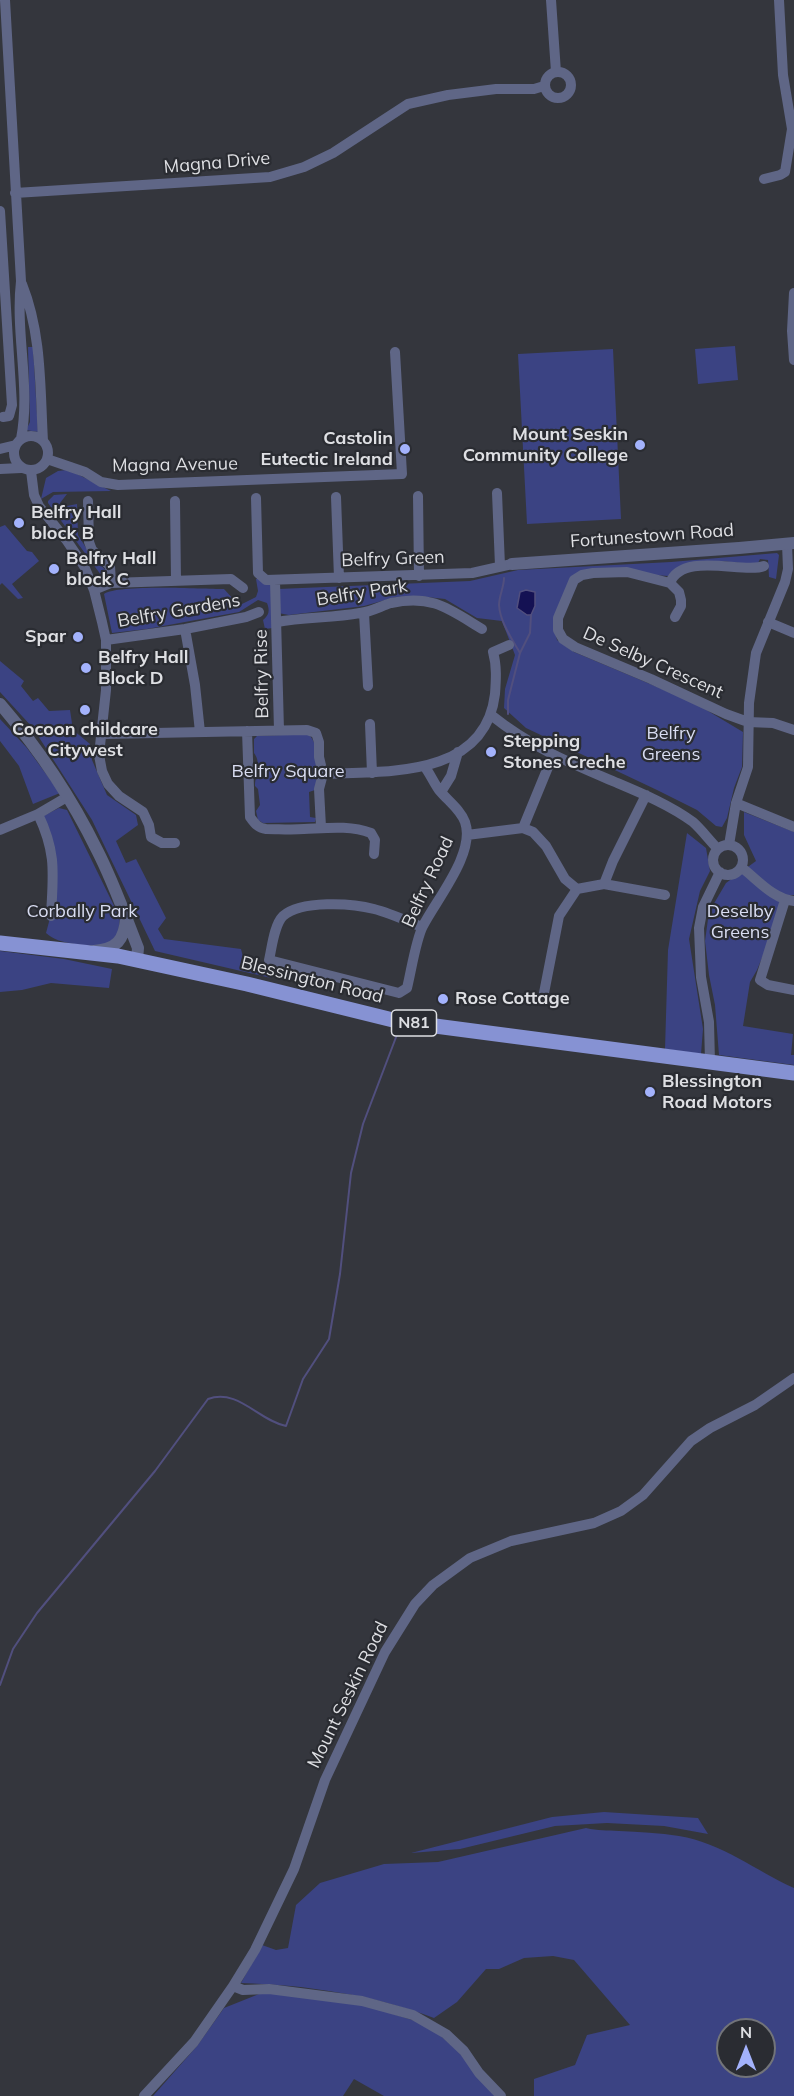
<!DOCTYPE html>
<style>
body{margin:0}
#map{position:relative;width:794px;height:2096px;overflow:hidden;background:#34363d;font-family:Mulish,sans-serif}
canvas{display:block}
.north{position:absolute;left:716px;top:2018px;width:60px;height:60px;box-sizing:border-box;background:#2a2c32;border:2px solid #727479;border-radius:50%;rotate:0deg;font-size:16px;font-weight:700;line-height:24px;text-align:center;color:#dedfe3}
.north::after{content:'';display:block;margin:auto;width:21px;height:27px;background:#a3b2fc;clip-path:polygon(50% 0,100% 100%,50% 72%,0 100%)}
</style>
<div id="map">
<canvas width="794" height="2096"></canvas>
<div class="north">N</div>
</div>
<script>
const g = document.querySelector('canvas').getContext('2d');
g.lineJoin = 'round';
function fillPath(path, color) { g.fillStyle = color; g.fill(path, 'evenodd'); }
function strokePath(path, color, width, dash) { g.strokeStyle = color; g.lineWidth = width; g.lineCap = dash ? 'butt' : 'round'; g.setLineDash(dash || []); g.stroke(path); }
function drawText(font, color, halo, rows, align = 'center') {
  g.font = font + ' Mulish,sans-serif'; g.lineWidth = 4.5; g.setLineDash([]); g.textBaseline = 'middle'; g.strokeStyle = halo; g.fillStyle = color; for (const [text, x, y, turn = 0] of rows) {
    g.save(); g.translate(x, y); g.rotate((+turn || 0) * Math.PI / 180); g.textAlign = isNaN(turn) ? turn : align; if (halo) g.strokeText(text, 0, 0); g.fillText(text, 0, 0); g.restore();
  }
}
const green = new Path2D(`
 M735 346 738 380 698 384 695 349Z
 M28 347H33L38 432 26 430 30 422Z
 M613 349 621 519 527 524 518 354Z
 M66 470 71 471 111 491 53 492 41 499 46 478 58 471Z
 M67 494 60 503 62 507 77 504 78 535 93 559 107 571 101 575 48 503V501L54 495Z
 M5 525 27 551 32 552 39 561 12 584 23 598 18 599 2 583 0 585V527Z
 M777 553 779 555 776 579 769 577 768 560 760 559 757 565 722 561 687 565 668 576 586 570 553 623 557 640 574 652 693 702 743 732 742 767 734 788 727 818 722 827 716 826 697 810 657 790 526 728 504 708 505 689 515 655 502 621 477 618 445 599 418 596 396 597 364 606 289 615 278 613 273 628 265 629 263 620C269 615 270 611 267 603L258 600 239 612 147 629 112 633 104 594C118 584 202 589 224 589L235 601 242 604 256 597 258 591 256 579H261L278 589 470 581 518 570 671 562Z
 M0 661 24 681 21 686 33 701 38 698 49 711 70 710 73 730 90 744 92 760 107 795 136 815 138 825 116 841 126 863 136 859 166 918 158 929 164 939 241 949 244 961 254 965 259 963 273 967 271 978 155 951 92 820 33 728 0 692Z
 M0 719 27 748 60 793 33 804 19 766 0 741Z
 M308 734C321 744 318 776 315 790L309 792 310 817 316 818 315 822 263 823 258 820 256 811 260 805 258 789 255 786C255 776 262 763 254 753V739L257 736Z
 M59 808 67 810 120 918 118 934 107 946C88 945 60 946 46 933L50 918 52 869 39 818Z
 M744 812 794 832V895H788L757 970 750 982 743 1026 793 1034 791 1055H794V1065L719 1055 715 1005 709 975 705 941 709 912 726 883 756 861 744 835Z
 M687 833 706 848 710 871 700 891 689 939 703 1029 701 1054 665 1049 668 950Z
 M0 951 64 959 112 969 109 988 51 983 22 990 0 992Z
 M604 1812 698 1818 708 1834 664 1826 607 1823 555 1826 460 1849 411 1853 552 1817Z
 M586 1828C598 1831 607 1830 619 1831 639 1832 660 1833 679 1836 722 1843 756 1871 794 1888V2096H534V2079L575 2065 587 2035 630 2025 574 1960 553 1956 524 1958 499 1969H486L457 2002 434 2018C373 1995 307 1985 241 1983L262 1945 276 1950 288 1948 296 1905 320 1883 384 1864 438 1862ZM728 2030H764V2066H728Z
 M264 1992 352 2001 428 2025 457 2050 495 2096H384L354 2079 343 2096H153L197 2046 224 2008Z`);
const water = new Path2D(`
 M526 590 535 592V606L531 615H527L517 608 520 592Z`);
const stream = new Path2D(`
 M504 578C504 587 499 596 499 605 500 622 512 639 520 653L508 700V714
 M520 653 530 633 531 615
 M0 1685 13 1649 37 1613 155 1471 208 1399C238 1388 259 1421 286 1426L303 1379 329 1339 340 1274 351 1173 363 1124 398 1032`);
const minor = new Path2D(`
 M5 0 21 281C15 334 31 387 21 439
 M551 0 556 72
 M545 85a13 13 0 1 1 26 0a13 13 0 1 1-26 0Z
 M764 179 780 175 785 172 792 129 783 75 779 0
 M15 193 270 177 304 167 333 153 408 104 448 95 496 89H534L544 86
 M0 211 12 405 9 416 3 417
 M22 284C42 334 40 388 43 441
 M794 293 792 331 794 360
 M14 453a17 17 0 1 1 34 0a17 17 0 1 1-34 0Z
 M0 449 16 445
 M47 459 85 472 101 482 118 485 402 474 395 352
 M0 469 21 468
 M31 471 34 495 39 506 67 541 84 566 94 590 102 622 106 640V690L99 755 102 771 108 784 119 796 143 812 149 825 151 837 162 843H175
 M497 493 500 566
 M418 496 419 576
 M336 497 339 578
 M256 498 258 573 266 580 472 573 512 564
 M88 501 89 542 92 550 110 566 111 583
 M175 501 176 581
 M275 581 279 730
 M670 583C682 551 744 574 764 566
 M94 590 111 583 231 579 243 588
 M364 613 368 686
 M675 617 681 606V600L679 592 670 583 627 572 593 573 582 575 574 580 558 618V630L563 639 575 647 651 679 726 714 748 722 773 723 794 730
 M277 622C305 617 333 618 360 613 371 612 381 606 391 603 432 594 449 609 482 629
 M768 622 794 633
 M185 629 195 685 200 732
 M106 640 185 629 246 617 259 612
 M491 715C531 747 568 762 615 782 641 793 670 805 693 822 702 830 709 840 718 849
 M370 724 372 773
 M247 731 250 817C255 824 258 828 266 829 279 829 291 830 304 829 327 828 350 825 371 833L375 840 374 854
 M103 734 307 730 316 733 319 742V757L323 774 319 789 321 827
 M323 774C385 771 485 779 495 694 496 680 497 666 493 652L509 645
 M441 792 451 776 458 752
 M736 803 794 827
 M38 814C57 854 53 874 51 916
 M523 828 553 755
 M0 830 38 814 67 797
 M467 835 523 828 533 832 546 846 565 879 577 889
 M729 845 736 803 748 767 749 703 756 653 785 582 788 569 787 544
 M713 860a15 15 0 1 1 30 0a15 15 0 1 1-30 0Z
 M741 867C757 879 773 899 794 901
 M604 884 613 861 646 795
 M785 900 760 980 768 985 794 990
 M422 927C407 921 390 913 374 909 352 903 301 900 283 916 274 925 272 947 269 960L399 993 407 988C411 972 416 939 423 926 436 900 476 853 465 822 460 809 448 801 439 790 434 783 430 774 425 767
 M543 998 559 916 577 889 604 884 665 895
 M710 1062 709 1022 701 977 699 928 703 907 720 872
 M233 1986 243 1990 269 1989 362 2001 413 2015 446 2034 464 2051 479 2073 501 2096
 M144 2096 194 2042 233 1986 255 1950 294 1869 325 1780 385 1652 415 1604 433 1585 470 1558 511 1541 594 1523 621 1511 643 1495 691 1441 710 1428 755 1405 794 1378`);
const tertiary = new Path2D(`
 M512 564 739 548 794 543
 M0 704C38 748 71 797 97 850 113 881 125 915 138 948L137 960
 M94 951C117 949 124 940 126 919`);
const primary = new Path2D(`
 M0 943 118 956 247 984 397 1021 794 1073`);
const markers = [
 [640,445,6,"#a3b2fc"],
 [405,449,6,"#a3b2fc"],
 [19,523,6,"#a3b2fc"],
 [54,569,6,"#a3b2fc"],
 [78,637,6,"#a3b2fc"],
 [86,668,6,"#a3b2fc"],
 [85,710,6,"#a3b2fc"],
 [491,752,6,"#a3b2fc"],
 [443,999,6,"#a3b2fc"],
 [650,1092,6,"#a3b2fc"]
];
const shields = [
 [414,1023,45]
];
const shieldNames = [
 ["N81",414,1023]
];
const streetNames = [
 ["Magna Drive",217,163,-5],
 ["Magna Avenue",175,465,-1],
 ["Fortunestown Road",652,536,-4],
 ["Belfry Green",393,559,-2],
 ["Belfry Park",362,593,-9],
 ["Belfry Gardens",179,611,-10],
 ["De Selby Crescent",653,663,24],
 ["Belfry Rise",262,674,-91],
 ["Belfry Road",428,882,-65],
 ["Blessington Road",312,980,14],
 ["Mount Seskin Road",348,1695,-64]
];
const poiNames = [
 ["Mount Seskin",628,435,"right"],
 ["Community College",628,456,"right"],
 ["Castolin",393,439,"right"],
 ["Eutectic Ireland",393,460,"right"],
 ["Belfry Hall",31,513],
 ["block B",31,534],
 ["Belfry Hall",66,559],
 ["block C",66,580],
 ["Spar",66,637,"right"],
 ["Belfry Hall",98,658],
 ["Block D",98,679],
 ["Cocoon childcare",85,730,"center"],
 ["Citywest",85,751,"center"],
 ["Stepping",503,742],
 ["Stones Creche",503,763],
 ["Rose Cottage",455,999],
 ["Blessington",662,1082],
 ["Road Motors",662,1103]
];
const parkNames = [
 ["Belfry",671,734],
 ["Greens",671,755],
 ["Belfry Square",288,772],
 ["Corbally Park",82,912],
 ["Deselby",740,912],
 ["Greens",740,933]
];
fillPath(green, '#3b4383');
fillPath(water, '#141153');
strokePath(water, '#514f7e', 1.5);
strokePath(stream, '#514f7e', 2);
strokePath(minor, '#5f6686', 10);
strokePath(tertiary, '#5f6686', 12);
strokePath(primary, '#8692d3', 15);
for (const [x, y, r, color] of markers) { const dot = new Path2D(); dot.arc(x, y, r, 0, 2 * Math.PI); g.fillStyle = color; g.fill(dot); strokePath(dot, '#2a2c32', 2); }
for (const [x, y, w] of shields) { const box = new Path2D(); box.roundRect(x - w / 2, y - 13, w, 26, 4.5); g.fillStyle = '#2a2c32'; g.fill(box); strokePath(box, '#dedfe3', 1.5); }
drawText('bold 16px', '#dedfe3', null, shieldNames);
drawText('18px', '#dedfe3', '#2a2c32', streetNames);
drawText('bold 18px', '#dedfe3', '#2a2c32', poiNames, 'left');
drawText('18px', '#d9ddf2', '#2a2c32', parkNames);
</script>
